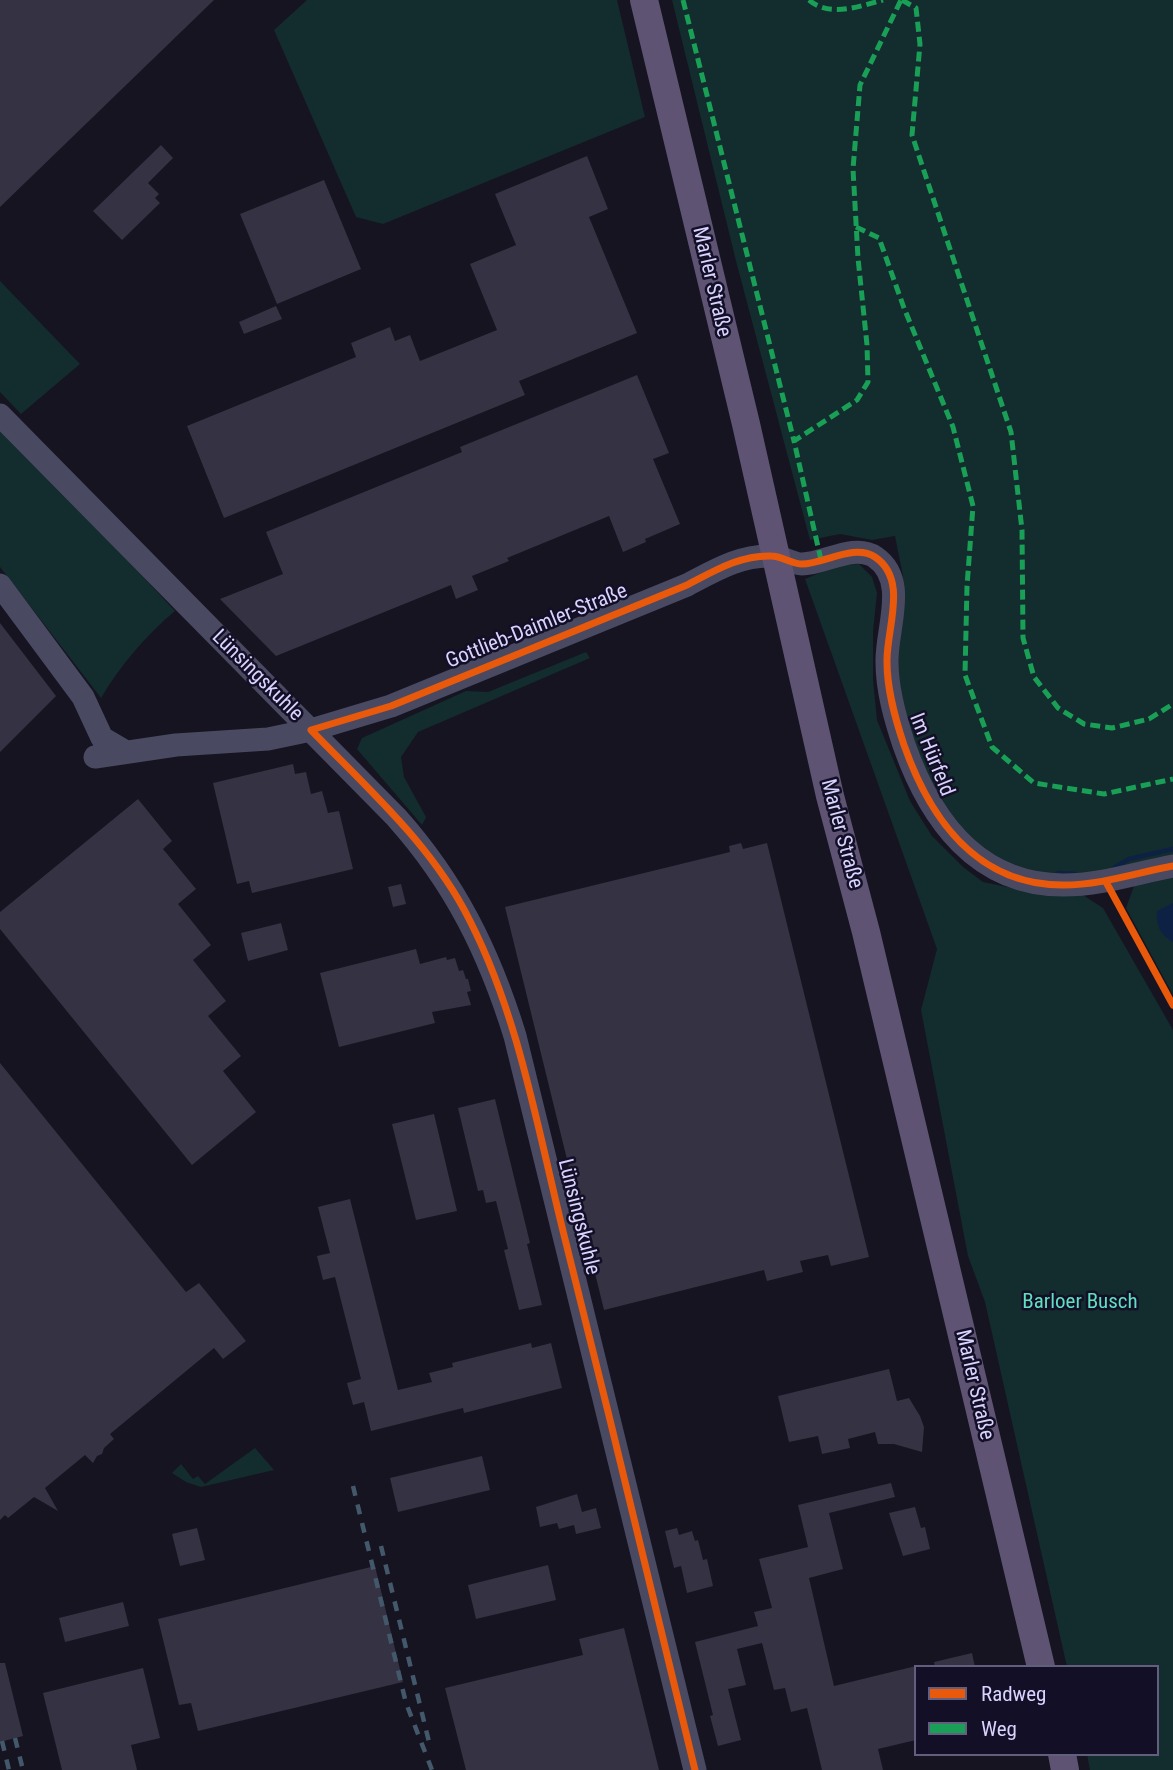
<!DOCTYPE html>
<meta charset="utf-8">
<style>
body{margin:0}
#map{position:relative;width:1173px;height:1770px;overflow:hidden;background:#161421;font-family:"Roboto Condensed",sans-serif}
canvas{display:block}
.legend{position:absolute;left:914px;top:1665px;width:245px;height:91px;box-sizing:border-box;background:#130f26;border:2px solid #625e7d;margin:0;padding:9px 12px;list-style:none;font-size:21px;color:#d9d4ff}
.legend li{display:flex;align-items:center;gap:14px;height:35px}
.legend b{width:35px;border:2px solid #625e7d}
</style>
<div id="map">
<canvas width="1173" height="1770"></canvas>
<ul class="legend">
<li><b style="height:9px;background:#e8590c"></b>Radweg</li>
<li><b style="height:9px;background:#1a9f57"></b>Weg</li>
</ul>
</div>
<script>
const g = document.querySelector('canvas').getContext('2d');
g.lineJoin = 'round';
function fillPath(path, color) { g.fillStyle = color; g.fill(path, 'evenodd'); }
function strokePath(path, color, width, dash) { g.strokeStyle = color; g.lineWidth = width; g.lineCap = dash ? 'butt' : 'round'; g.setLineDash(dash || []); g.stroke(path); }
function drawText(font, color, halo, rows, align = 'center') {
  g.font = font + ' "Roboto Condensed",sans-serif'; g.lineWidth = 5; g.setLineDash([]); g.textBaseline = 'middle'; g.strokeStyle = halo; g.fillStyle = color; for (const [text, x, y, turn = 0] of rows) {
    g.save(); g.translate(x, y); g.rotate((+turn || 0) * Math.PI / 180); g.textAlign = isNaN(turn) ? turn : align; if (halo) g.strokeText(text, 0, 0); g.fillText(text, 0, 0); g.restore();
  }
}
const green = new Path2D(`
 M307 0H617L645 117 383 224 356 217 274 30Z
 M672 0H1173V859L1097 878 1004 869 940 814 899 719 894 633 903 576 895 536 872 540 840 534 810 540 736 261Z
 M0 281 80 364 21 414 0 392Z
 M0 430 93 523 175 611C146 635 120 666 101 698L0 567Z
 M859 564 872 577 877 593 873 631V680L877 720 910 801 932 836 963 867 983 882 1046 895H1083L1103 908 1173 1030V1770H1090L1087 1754H1157V1667H1067L985 1302 968 1256 921 1010 937 949 805 579 838 565Z
 M586 652 590 658 418 732 401 757 404 777 426 817 422 825 357 749 362 738 466 691 488 692Z
 M1173 876V995L1126 908 1134 886Z
 M255 1448 274 1470 201 1487 186 1482 172 1473 181 1464 193 1479 198 1476 205 1484Z`);
const water = new Path2D(`
 M1173 903V942C1160 935 1156 925 1157 911Z`);
const stream = new Path2D(`
 M1114 868 1129 859 1173 849
 M1058 873 1075 874`);
const building = new Path2D(`
 M0 0H214L0 207Z
 M161 145 173 158 148 183 159 194 155 198 160 203 122 240 93 211Z
 M587 156 608 209 589 217 637 333 519 381 525 395 224 518 187 426 356 357 351 343 390 327 395 341 410 335 420 361 497 330 470 264 516 245 495 194Z
 M324 180 361 269 277 304 240 214Z
 M276 306 282 319 244 334 239 322Z
 M637 375 669 453 653 459 680 524 645 539 646 542 623 552 609 516 507 558 509 561 472 576 478 590 456 599 451 585 276 656 220 599 283 574 266 532 462 452 460 447Z
 M0 623 56 696 0 752Z
 M293 764 295 774 306 772 311 794 322 791 328 813 339 811 353 869 252 893 249 881 237 884 213 783Z
 M138 799 172 841 163 849 196 889 178 904 211 945 193 960 226 1001 208 1016 241 1056 223 1071 256 1112 192 1165 0 929V912Z
 M741 843 743 849 767 843 869 1257 831 1266 828 1255 800 1261 803 1272 767 1281 764 1270 604 1310 505 907 730 852 729 846Z
 M401 884 406 904 393 907 388 887Z
 M281 923 288 950 248 961 241 933Z
 M416 949 420 964 446 957 447 960 455 958 459 971 463 970 466 979H468L471 991 467 992 471 1005 432 1012 435 1023 339 1047 320 973Z
 M0 1063 186 1292 199 1283 246 1341 223 1359 214 1348 110 1434 114 1439 104 1448 102 1454 97 1456 93 1463 85 1455 45 1488 58 1511 34 1497 8 1518 5 1515 0 1520Z
 M495 1099 530 1243 527 1244 542 1305 519 1310 504 1250 508 1249 496 1201 486 1203 483 1190 478 1191 458 1108Z
 M434 1114 457 1211 416 1220 392 1124Z
 M350 1199 398 1390 432 1382 429 1373 453 1367 452 1363 531 1343 532 1348 551 1343 562 1388 464 1413 463 1408 371 1431 364 1402 353 1405 347 1383 361 1379 335 1277 323 1280 317 1256 330 1253 318 1207Z
 M889 1369 897 1401 909 1398 920 1416 924 1427 922 1452 894 1444H878L875 1432 848 1439 850 1448 822 1454 818 1436 789 1442 778 1396Z
 M482 1456 490 1490 398 1512 390 1478Z
 M891 1483 895 1497 829 1513 843 1569 809 1578 834 1686 916 1666V1740L878 1749 883 1770H822L807 1708 791 1712 785 1688 774 1690 762 1643 737 1649 746 1685 728 1689 741 1740 718 1746 710 1716 713 1715 695 1642 758 1626 754 1612 772 1608 759 1559 808 1547 798 1505Z
 M577 1494 582 1512 596 1508 601 1528 576 1534 574 1525 559 1529 557 1523 540 1527 536 1507Z
 M915 1507 921 1528 925 1527 930 1549 903 1556 889 1513Z
 M197 1528 205 1560 180 1566 172 1534Z
 M677 1528 679 1535 692 1531 695 1541 698 1540 703 1560 707 1559 713 1586 687 1593 681 1566 674 1568 665 1531Z
 M548 1565 556 1600 476 1619 468 1585Z
 M375 1566 403 1682 198 1731 191 1703 179 1705 158 1619Z
 M123 1602 129 1626 65 1642 59 1618Z
 M624 1628 659 1770H466L445 1688 583 1655 579 1639Z
 M972 1653 975 1667H935L934 1662Z
 M0 1663H5L23 1736 0 1742Z
 M143 1668 160 1738 131 1745 137 1770H62L43 1693Z`);
const minor = new Path2D(`
 M0 415 396 817C455 883 489 952 515 1036L695 1770
 M0 585 83 697 102 738 126 752
 M95 757 176 745 268 739 311 730 391 706 687 585C714 571 740 555 771 556 782 556 792 564 802 564 824 564 854 543 875 557 909 580 886 629 887 662 887 690 895 718 904 745 930 819 977 885 1063 885 1101 885 1136 873 1173 866`);
const major = new Path2D(`
 M644 0 746 424 830 796 866 932 1041 1667
 M1062 1754 1065 1770`);
const rail = new Path2D(`
 M353 1486 406 1703 432 1770
 M381 1546 430 1746
 M15 1738 23 1770
 M2 1741 9 1770`);
const quiet = new Path2D(`
 M683 0 794 441
 M809 0C830 18 860 6 883 0
 M902 0 916 8 920 44 912 135 1011 432 1022 530 1023 638 1034 677 1058 708 1084 724 1112 728 1149 719 1173 704
 M856 227 879 238 904 308 953 427 973 506 967 586 965 675 992 747 1034 783 1104 794 1173 779
 M821 560 794 441 857 400 868 382 867 345 858 258 853 169 860 85 901 0`);
const cycleway = new Path2D(`
 M1106 882 1173 1005
 M695 1770C652 1592 609 1413 564 1235 538 1131 519 1017 470 921 433 846 368 789 311 730L391 706 687 585C714 571 740 555 771 556 782 556 792 564 802 564 824 564 854 543 875 557 909 580 886 629 887 662 887 690 895 718 904 745 930 819 977 885 1063 885 1101 885 1136 873 1173 866`);
const streetNames = [
 ["Marler Straße",711,282,77],
 ["Gottlieb-Daimler-Straße",537,627,-22],
 ["Lünsingskuhle",257,676,45],
 ["Im Hürfeld",931,755,68],
 ["Marler Straße",841,834,75],
 ["Lünsingskuhle",578,1217,76],
 ["Marler Straße",974,1385,77]
];
const parkNames = [
 ["Barloer Busch",1080,1303]
];
fillPath(green, '#132c2d');
fillPath(water, '#0d2144');
strokePath(stream, '#0d2144', 4.5);
fillPath(building, '#343243');
strokePath(minor, '#4a4962', 23);
strokePath(major, '#5e5373', 28);
strokePath(rail, '#43596b', 4.5, [10, 9]);
strokePath(quiet, '#1a9f57', 5, [10, 5]);
strokePath(cycleway, '#e8590c', 7);
drawText('21px', '#d9d4ff', '#130f26', streetNames);
drawText('21px', '#5fe0c0', '#130f26', parkNames);
</script>
